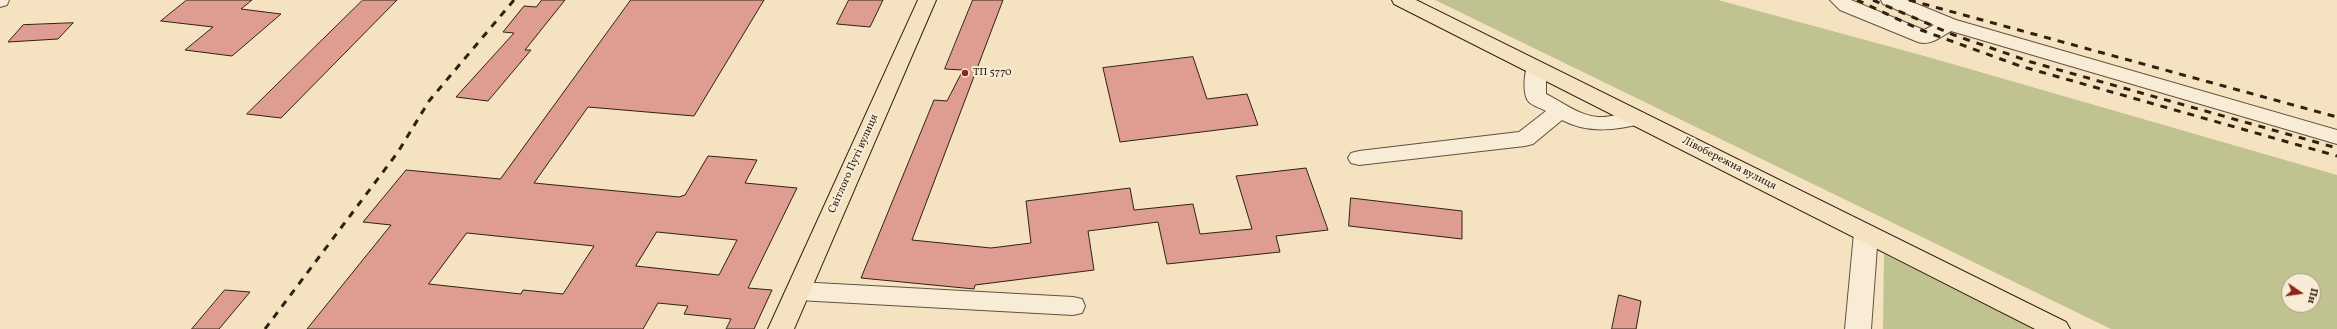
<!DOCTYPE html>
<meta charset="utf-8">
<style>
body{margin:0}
#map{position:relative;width:2337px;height:329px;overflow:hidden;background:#f5e2c0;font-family:Vollkorn,serif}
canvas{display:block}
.north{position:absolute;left:2281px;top:273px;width:40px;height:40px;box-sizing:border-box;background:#f8ecd6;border:1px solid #a79b88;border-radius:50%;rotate:103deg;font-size:11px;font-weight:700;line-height:16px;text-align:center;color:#2e2213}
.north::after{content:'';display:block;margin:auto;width:14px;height:18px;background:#8f2418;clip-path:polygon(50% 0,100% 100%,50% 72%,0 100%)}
</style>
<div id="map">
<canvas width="2337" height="329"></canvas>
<div class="north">Пн</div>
</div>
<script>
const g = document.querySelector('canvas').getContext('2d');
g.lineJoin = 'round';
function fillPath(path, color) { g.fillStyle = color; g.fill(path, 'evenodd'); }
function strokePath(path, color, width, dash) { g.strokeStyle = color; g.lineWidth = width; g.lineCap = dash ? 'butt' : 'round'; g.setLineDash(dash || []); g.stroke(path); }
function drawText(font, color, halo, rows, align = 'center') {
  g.font = font + ' Vollkorn,serif'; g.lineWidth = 4; g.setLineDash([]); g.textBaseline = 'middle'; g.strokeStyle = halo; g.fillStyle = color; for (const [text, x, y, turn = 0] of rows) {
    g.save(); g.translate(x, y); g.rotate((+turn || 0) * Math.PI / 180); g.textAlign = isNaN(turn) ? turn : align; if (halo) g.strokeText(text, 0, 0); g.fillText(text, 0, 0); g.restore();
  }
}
const green = new Path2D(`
 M1435 0H1718L1928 57 2337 175V329H2111ZM2289 281H2313V305H2289Z
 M1884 254 2034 329H1883Z`);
const building = new Path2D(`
 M187 0H252L241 9 281 14 232 56 185 50 213 27 161 21Z
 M363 0H397L281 118 247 114Z
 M542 0H565L525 50H531L488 101 456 97 514 33 503 32 524 6 536 7Z
 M631 0H764L694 116 588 107 534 183 679 197 685 195 708 156 757 160 745 183 797 188 748 288 772 290 754 329H726L731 319 684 314 688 306 658 303 643 329H307L391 225 363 222 406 170 500 179ZM657 232 737 240 719 275 636 266ZM467 233 594 246 563 294 523 290 521 294 429 284Z
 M849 0H883L870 27 837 24Z
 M973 0H1003L912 240 991 248 1031 243 1026 201 1130 188 1134 210 1193 204 1200 234 1252 229 1236 176 1306 168 1328 230 1276 236 1280 252 1167 264 1158 222 1088 231 1094 270 975 285 974 289 861 278 934 100 947 101 963 70 945 69Z
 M73 23 58 39 8 42 23 25Z
 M1193 57 1207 99 1247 94 1258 125 1120 142 1103 68Z
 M1351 198 1462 211V239L1349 226Z
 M225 290 250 292 219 329H192Z
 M1619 295 1641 301 1636 329H1612Z`);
const minor = new Path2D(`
 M0 0H9L7 5 0 7Z
 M1830 0H1851L1924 30 1934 25 1883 4 1881 0H1907L1956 20 2337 130V144L1951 31C1940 37 1931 46 1918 42L1840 10Z
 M1536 62 1543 64 1546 68V94C1562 102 1580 116 1598 117 1614 118 1629 109 1644 113L1648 118 1644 123C1617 130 1588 134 1562 120L1533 144 1525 146 1359 165 1351 163 1348 158 1351 153 1359 151 1519 132 1546 111C1541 108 1533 106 1529 102 1522 95 1524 70 1529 64Z
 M1866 225 1874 227 1878 233 1871 329H1845L1854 233 1858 227Z
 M798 282 1073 297 1082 299 1085 306 1082 313 1073 315 798 300 789 297 786 291 789 285Z`);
const major = new Path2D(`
 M918 0H936L794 329H768Z
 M1392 0H1416L2066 322 2070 329H2035L1394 4Z`);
const rail = new Path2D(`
 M1857 0 1921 30 2020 66 2337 156
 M1873 0 1954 35 2031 62 2337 148
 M1909 0 2337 117
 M265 329 398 152 429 101 514 0`);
const markers = [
 [965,73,4,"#8f2418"]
];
const poiNames = [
 ["ТП 5770",973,73]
];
const streetNames = [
 ["Світлого Путі вулиця",854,164,-66],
 ["Лівобережна вулиця",1729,164,27]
];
fillPath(green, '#c0c290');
fillPath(building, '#de9d90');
strokePath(building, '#2e2213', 1);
strokePath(minor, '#60523e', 2);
strokePath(major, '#2e2213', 2);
fillPath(minor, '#f8ecd6');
fillPath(major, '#f5e2c0');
strokePath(rail, '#2e2213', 3, [7, 7]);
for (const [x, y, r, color] of markers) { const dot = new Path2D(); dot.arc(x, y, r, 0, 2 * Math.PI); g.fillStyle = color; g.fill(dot); strokePath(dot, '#f8ecd6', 1.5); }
drawText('11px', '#2e2213', '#f8ecd6', poiNames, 'left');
drawText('11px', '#2e2213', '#f8ecd6', streetNames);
</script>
